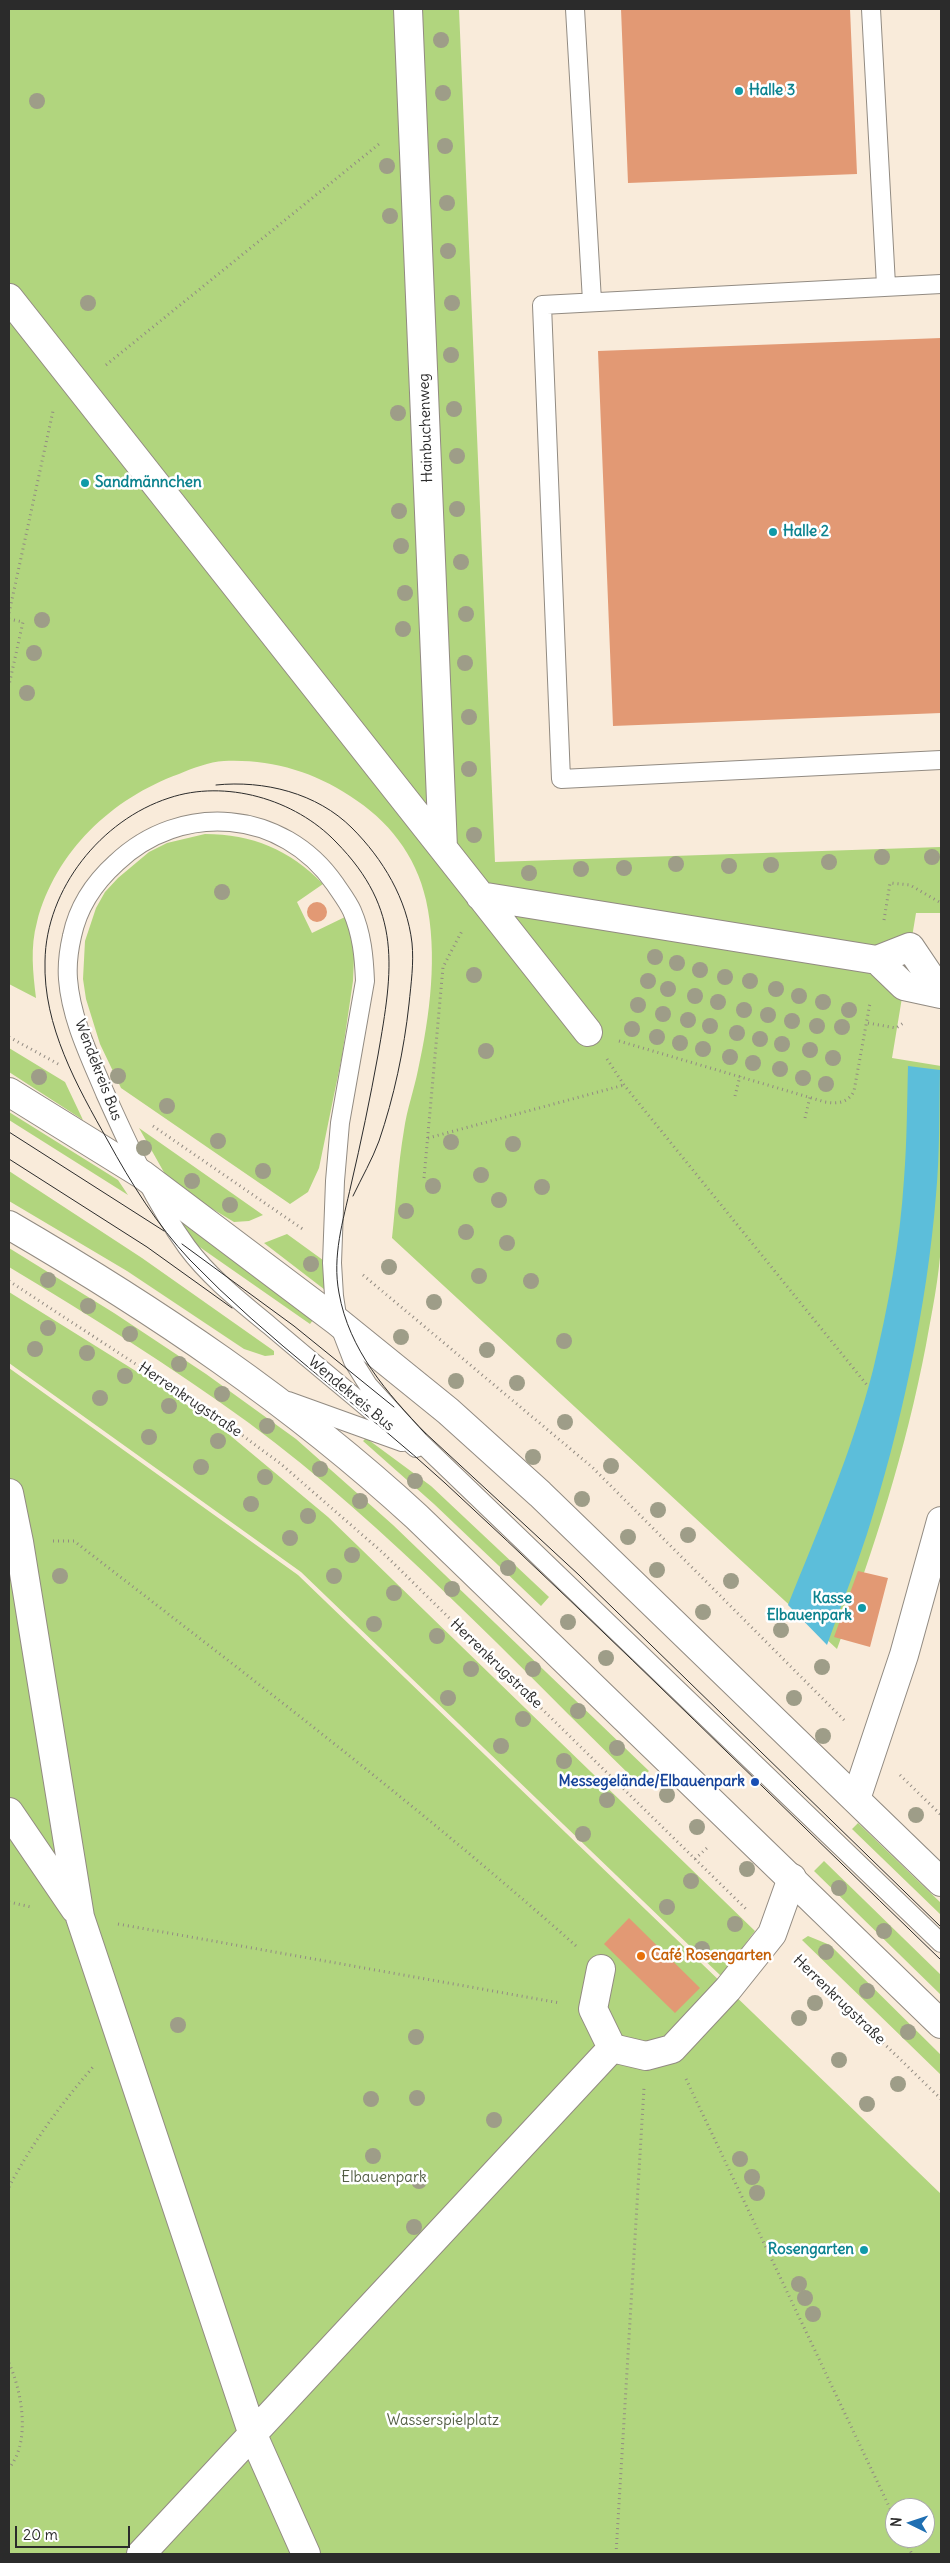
<!DOCTYPE html>
<meta charset="utf-8">
<style>
body{margin:0}
#map{position:relative;width:950px;height:2563px;overflow:hidden;background:#f9ebda;font-family:Delius,sans-serif}
canvas{display:block}
.frame{position:absolute;inset:0;border:10px solid #2b2b2b;pointer-events:none}
.north{position:absolute;left:885px;top:2498px;width:50px;height:50px;box-sizing:border-box;background:#fff;border:1px solid #aaa;border-radius:50%;rotate:274deg;font-size:14px;font-weight:700;line-height:20px;text-align:center;color:#2b2b2b}
.north::after{content:'';display:block;margin:auto;width:18px;height:22px;background:#1f6fb2;clip-path:polygon(50% 0,100% 100%,50% 72%,0 100%)}
.scale{position:absolute;left:15px;top:2526px;width:115px;height:22px;box-sizing:border-box;border:2px solid #2b2b2b;border-top:0;padding-left:6px;font-size:15px;line-height:18px;white-space:nowrap;color:#2b2b2b;-webkit-text-stroke:4px #fff;paint-order:stroke}
</style>
<div id="map">
<canvas width="950" height="2563"></canvas>
<div class="frame"></div>
<div class="north">N</div>
<div class="scale">20 m</div>
</div>
<script>
const g = document.querySelector('canvas').getContext('2d');
g.lineJoin = 'round';
function fillPath(path, color) { g.fillStyle = color; g.fill(path, 'evenodd'); }
function strokePath(path, color, width, dash) { g.strokeStyle = color; g.lineWidth = width; g.lineCap = dash ? 'butt' : 'round'; g.setLineDash(dash || []); g.stroke(path); }
function drawText(font, color, halo, rows, align = 'center') {
  g.font = font + ' Delius,sans-serif'; g.lineWidth = 5; g.setLineDash([]); g.textBaseline = 'middle'; g.strokeStyle = halo; g.fillStyle = color; for (const [text, x, y, turn = 0] of rows) {
    g.save(); g.translate(x, y); g.rotate((+turn || 0) * Math.PI / 180); g.textAlign = isNaN(turn) ? turn : align; if (halo) g.strokeText(text, 0, 0); g.fillText(text, 0, 0); g.restore();
  }
}
const green = new Path2D(`
 M9 9H459L495 862 941 847V913H916L892 1058 941 1066C941 1125 945 1185 941 1244 939 1278 932 1312 926 1345 906 1450 874 1549 837 1649L392 1238C396 1202 398 1165 404 1130 407 1109 414 1090 418 1070 430 1016 438 954 426 900 416 855 388 820 350 796 312 771 270 759 224 761 209 762 193 768 179 774 112 798 55 852 37 922 30 947 33 973 36 998L9 984Z
 M205 834C252 834 290 850 323 884L297 902 312 933 345 917 351 936 354 958 353 981 342 1056 319 1168 308 1192 290 1204 121 1088 100 1044 86 999 83 979 85 941 96 908 105 892 118 878 149 852 167 843Z
 M9 1048 65 1082 83 1120 9 1072Z
 M9 1112 118 1180 128 1195 9 1120Z
 M139 1128 263 1215 249 1221 234 1222 170 1183Z
 M9 1171 142 1258 274 1351V1355L265 1356 244 1349 127 1271 9 1201Z
 M178 1217 313 1320 310 1324 191 1241Z
 M287 1234 327 1263 329 1293 264 1243Z
 M9 1248 114 1313 206 1374 296 1439 393 1525 649 1771 637 1782C514 1662 388 1526 249 1423 172 1367 91 1316 9 1267Z
 M9 1292 155 1383 226 1432 328 1517 755 1931 721 1976 301 1572 9 1363Z
 M9 1368 298 1575 941 2194V2554H9ZM895 2508H925V2538H895Z
 M366 1438 431 1486 549 1597 541 1606 434 1504 363 1441Z
 M858 1823 941 1903V1915L852 1829Z
 M824 1861 941 1975V1995L814 1871Z
 M808 1936 830 1945 941 2055V2075L802 1940Z`);
const water = new Path2D(`
 M908 1066 940 1070C939 1111 940 1153 936 1195 927 1306 901 1428 867 1534 855 1571 840 1608 827 1645L788 1605C819 1528 852 1451 873 1370 888 1308 900 1243 904 1179 907 1142 907 1104 908 1066Z`);
const building = new Path2D(`
 M621 9H850L857 174 628 183Z
 M941 338V713L613 726 598 351Z
 M307 912a10 10 0 1 1 20 0a10 10 0 1 1-20 0Z
 M858 1571 888 1578 870 1647 834 1637Z
 M629 1918 700 1988 675 2013 604 1944Z`);
const path = new Path2D(`
 M106 365 379 144
 M9 613 53 411
 M9 619 23 622 9 685
 M884 920 890 883 910 885 941 903
 M868 1023 896 1028 905 1022
 M9 1037 60 1065
 M619 1041 825 1102C837 1104 848 1103 854 1091L870 1003
 M607 1059 624 1085 867 1385
 M735 1096 740 1076
 M805 1118 810 1097
 M153 1126 304 1230
 M428 1138 624 1085
 M424 1178 443 967 463 929
 M363 1275 592 1467 846 1722
 M9 1281 227 1424 281 1464 382 1552 746 1909
 M53 1541H74C244 1673 416 1803 576 1946
 M900 1775 941 1815
 M695 1859 708 1847
 M9 1902 31 1907
 M118 1924 560 2003
 M797 1959 941 2099
 M686 2079 895 2519
 M9 2187C32 2143 61 2104 93 2067
 M9 2363C22 2392 31 2442 9 2468
 M904 2538 912 2554
 M616 2554 644 2088`);
const lane = new Path2D(`
 M575 9 592 301
 M871 9 886 285
 M941 284 542 305 561 779 941 760
 M288 1401 402 1442
 M416 1448C367 1407 318 1367 270 1326 241 1302 209 1277 187 1247 153 1200 129 1146 105 1093 90 1057 71 1019 68 979 67 966 69 949 72 936 78 907 95 882 116 863 181 801 283 809 335 884 341 893 348 902 352 911 362 934 364 957 365 981L340 1123 335 1181 332 1263 334 1296 338 1322 353 1361 368 1385 420 1442 941 1943`);
const street = new Path2D(`
 M408 9 443 848
 M9 298 588 1032
 M480 896 877 960 910 947 941 993
 M877 960 904 986 941 994
 M9 1493 19 1542 80 1917 253 2435 306 2554
 M856 1799 904 1655 941 1521
 M9 1812 75 1909
 M601 1969 593 2009 612 2048
 M612 2048 646 2056 672 2049 728 1989 772 1934 792 1878
 M141 2554 612 2048`);
const secondary = new Path2D(`
 M9 1092 143 1175 338 1322 448 1411 540 1494 941 1882
 M9 1225C155 1310 292 1402 417 1517L941 2024`);
const tram = new Path2D(`
 M216 785C264 780 317 793 352 828 383 859 407 899 412 943 414 963 411 984 409 1004 404 1050 394 1097 379 1141 372 1160 362 1177 353 1196
 M9 1132 164 1231
 M9 1159 147 1247 232 1308
 M182 1244 294 1326 394 1407
 M421 1429 579 1575 941 1927
 M426 1434C387 1393 349 1350 339 1293 332 1256 343 1221 351 1185 361 1142 370 1099 378 1055 393 969 403 910 336 842 295 799 225 779 169 798 101 820 46 889 45 961 43 1026 77 1086 108 1141 131 1183 157 1225 190 1260 268 1341 362 1407 445 1483 613 1638 776 1801 941 1960`);
const trees = [
 [441,40],
 [443,93],
 [37,101],
 [445,146],
 [387,166],
 [447,203],
 [390,216],
 [448,251],
 [88,303],
 [452,303],
 [451,355],
 [454,409],
 [398,413],
 [457,456],
 [457,509],
 [399,511],
 [401,546],
 [461,562],
 [405,593],
 [466,614],
 [42,620],
 [403,629],
 [34,653],
 [465,663],
 [27,693],
 [469,717],
 [469,769],
 [474,835],
 [882,857],
 [932,857],
 [829,862],
 [676,864],
 [771,865],
 [729,866],
 [624,868],
 [581,869],
 [529,873],
 [222,892],
 [655,957],
 [677,963],
 [700,970],
 [474,975],
 [725,977],
 [648,981],
 [750,981],
 [668,989],
 [776,989],
 [695,996],
 [799,996],
 [718,1002],
 [823,1002],
 [638,1005],
 [744,1010],
 [849,1010],
 [663,1014],
 [768,1015],
 [688,1020],
 [792,1021],
 [710,1026],
 [817,1026],
 [842,1027],
 [632,1029],
 [737,1033],
 [657,1037],
 [760,1039],
 [680,1043],
 [782,1044],
 [703,1049],
 [810,1050],
 [486,1051],
 [730,1057],
 [833,1058],
 [753,1063],
 [780,1069],
 [118,1076],
 [39,1077],
 [803,1078],
 [826,1084],
 [167,1106],
 [218,1141],
 [451,1142],
 [513,1144],
 [144,1148],
 [263,1171],
 [481,1175],
 [192,1181],
 [433,1186],
 [542,1187],
 [499,1200],
 [230,1205],
 [406,1211],
 [466,1232],
 [507,1243],
 [311,1264],
 [389,1267],
 [479,1276],
 [48,1280],
 [531,1281],
 [434,1302],
 [88,1306],
 [48,1328],
 [130,1334],
 [401,1337],
 [564,1341],
 [35,1349],
 [487,1350],
 [87,1353],
 [179,1364],
 [125,1376],
 [456,1381],
 [517,1383],
 [222,1394],
 [100,1398],
 [169,1406],
 [565,1422],
 [267,1426],
 [149,1437],
 [218,1441],
 [533,1457],
 [611,1466],
 [201,1467],
 [320,1469],
 [265,1477],
 [415,1481],
 [582,1499],
 [360,1501],
 [251,1504],
 [658,1510],
 [308,1516],
 [688,1535],
 [628,1537],
 [290,1538],
 [352,1555],
 [508,1568],
 [657,1570],
 [60,1576],
 [334,1576],
 [731,1581],
 [452,1589],
 [394,1593],
 [703,1612],
 [568,1622],
 [374,1624],
 [781,1630],
 [437,1636],
 [606,1658],
 [822,1667],
 [471,1669],
 [533,1669],
 [448,1698],
 [794,1698],
 [578,1711],
 [523,1719],
 [823,1736],
 [501,1746],
 [617,1748],
 [564,1761],
 [667,1795],
 [607,1800],
 [916,1815],
 [697,1827],
 [583,1834],
 [747,1869],
 [691,1881],
 [839,1888],
 [667,1907],
 [735,1924],
 [884,1931],
 [702,1949],
 [826,1952],
 [867,1991],
 [815,2003],
 [799,2018],
 [178,2025],
 [908,2032],
 [416,2037],
 [839,2060],
 [898,2084],
 [417,2098],
 [371,2099],
 [867,2104],
 [494,2120],
 [373,2156],
 [740,2159],
 [752,2177],
 [419,2181],
 [757,2193],
 [414,2227],
 [799,2284],
 [805,2298],
 [813,2314]
];
const markers = [
 [739,91,5,"#0f9aa8"],
 [85,483,5,"#0f9aa8"],
 [773,532,5,"#0f9aa8"],
 [862,1608,5,"#0f9aa8"],
 [755,1782,5,"#1a4fb4"],
 [641,1956,5,"#e8710a"],
 [864,2250,5,"#0f9aa8"]
];
const cultureNames = [
 ["Halle 3",749,91],
 ["Sandmännchen",95,483],
 ["Halle 2",783,532],
 ["Kasse",852,1599,"right"],
 ["Elbauenpark",852,1616,"right"],
 ["Rosengarten",854,2250,"right"]
];
const streetNames = [
 ["Hainbuchenweg",426,428,-92],
 ["Wendekreis Bus",98,1070,69],
 ["Wendekreis Bus",351,1394,40],
 ["Herrenkrugstraße",190,1400,34],
 ["Herrenkrugstraße",496,1664,44],
 ["Herrenkrugstraße",839,2000,44]
];
const transitNames = [
 ["Messegelände/Elbauenpark",745,1782]
];
const foodNames = [
 ["Café Rosengarten",651,1956]
];
const parkNames = [
 ["Elbauenpark",384,2178],
 ["Wasserspielplatz",443,2421]
];
fillPath(green, '#b1d57e');
fillPath(water, '#5cbeda');
fillPath(building, '#e29974');
strokePath(lane, '#928b82', 20);
strokePath(street, '#928b82', 30);
strokePath(secondary, '#928b82', 30);
strokePath(path, '#928b82', 3, [1, 4]);
strokePath(lane, '#fff', 18);
strokePath(street, '#fff', 28);
strokePath(secondary, '#fff', 28);
strokePath(tram, '#2b2b2b', 1);
g.fillStyle = '#9e9d88';
for (const [x, y] of trees) { g.beginPath(); g.arc(x, y, 8, 0, 2 * Math.PI); g.fill(); }
for (const [x, y, r, color] of markers) { const dot = new Path2D(); dot.arc(x, y, r, 0, 2 * Math.PI); g.fillStyle = color; g.fill(dot); strokePath(dot, '#fff', 2); }
drawText('bold 15px', '#0d838f', '#fff', cultureNames, 'left');
drawText('15px', '#2b2b2b', '#fff', streetNames);
drawText('bold 15px', '#164399', '#fff', transitNames, 'right');
drawText('bold 15px', '#c56008', '#fff', foodNames, 'left');
drawText('15px', '#535e44', '#fff', parkNames);
</script>
